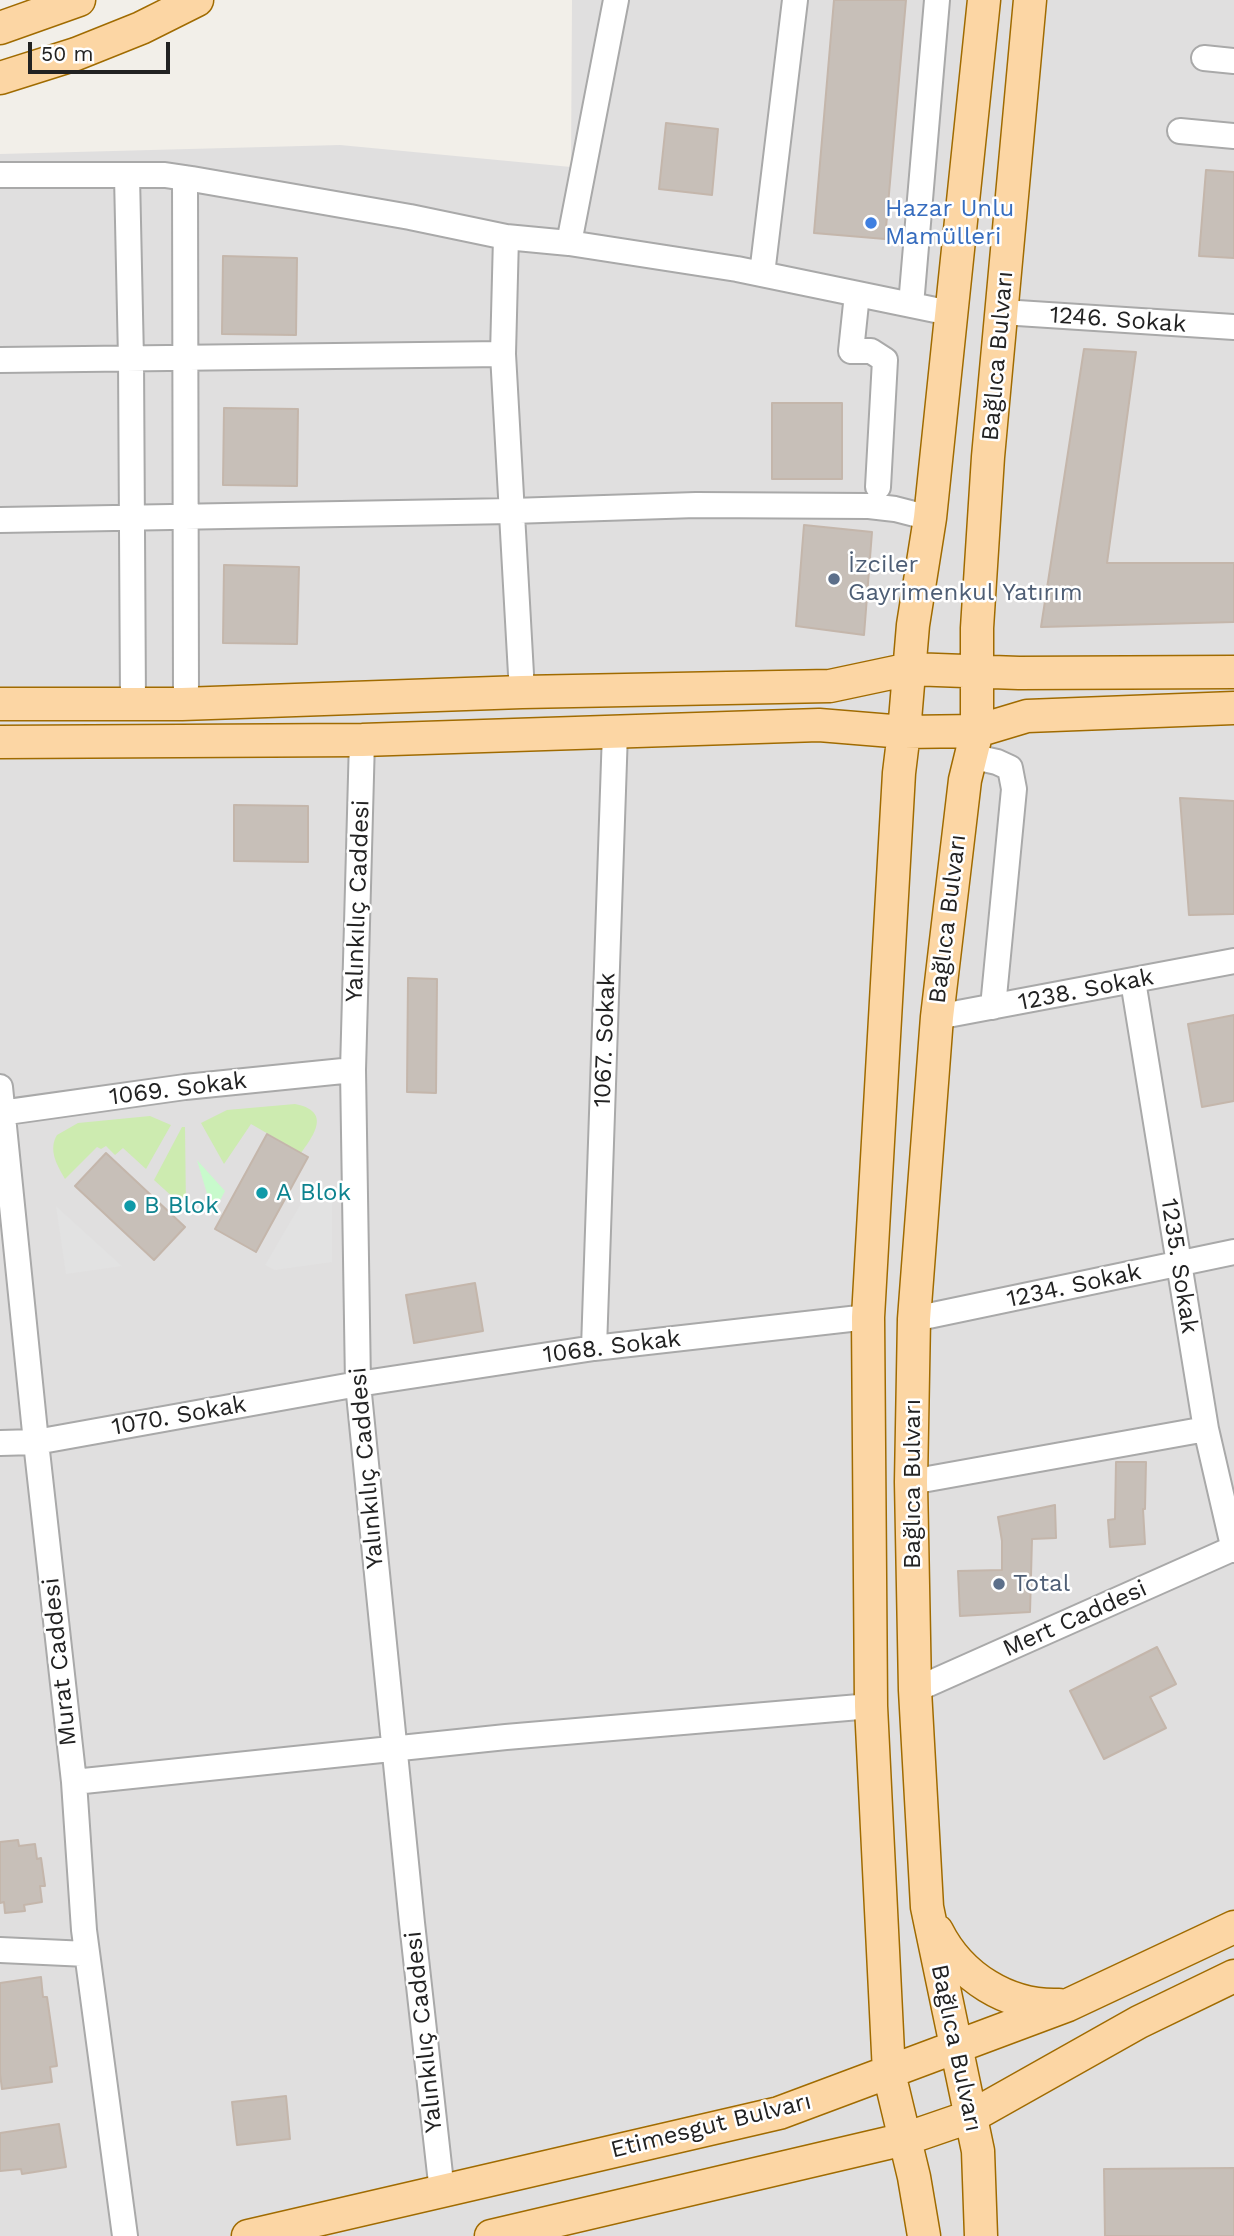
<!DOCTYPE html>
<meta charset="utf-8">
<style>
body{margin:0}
#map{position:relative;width:1234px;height:2236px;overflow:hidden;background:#f2efe9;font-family:"Work Sans",sans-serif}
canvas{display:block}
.scale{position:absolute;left:28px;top:42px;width:142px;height:32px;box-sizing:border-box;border:4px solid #222;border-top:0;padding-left:9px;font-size:21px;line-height:24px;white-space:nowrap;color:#222;-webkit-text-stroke:5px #fff;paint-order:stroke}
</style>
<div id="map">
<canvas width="1234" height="2236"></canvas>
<div class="scale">50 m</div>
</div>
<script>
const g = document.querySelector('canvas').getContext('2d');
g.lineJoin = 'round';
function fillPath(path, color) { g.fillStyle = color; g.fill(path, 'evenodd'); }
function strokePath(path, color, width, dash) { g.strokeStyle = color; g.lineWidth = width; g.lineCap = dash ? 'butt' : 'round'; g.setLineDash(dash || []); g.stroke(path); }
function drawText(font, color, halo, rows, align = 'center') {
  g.font = font + ' "Work Sans",sans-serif'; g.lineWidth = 5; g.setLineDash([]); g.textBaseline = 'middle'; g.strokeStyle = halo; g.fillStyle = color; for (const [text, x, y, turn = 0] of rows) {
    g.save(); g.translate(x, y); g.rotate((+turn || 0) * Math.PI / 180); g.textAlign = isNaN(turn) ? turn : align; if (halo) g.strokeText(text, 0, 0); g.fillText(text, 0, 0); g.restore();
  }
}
const residential = new Path2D(`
 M572 0H1234V2236H0V154L340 145 571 167Z`);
const grass = new Path2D(`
 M295 1104C331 1111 315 1134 301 1153L251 1124 224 1164 201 1123 227 1110Z
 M150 1116 171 1125 146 1169 123 1148 115 1155 106 1146 101 1149 97 1147 65 1179C57 1165 48 1150 57 1135L78 1123Z
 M182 1127H185L186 1209 154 1180Z`);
const park = new Path2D(`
 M197 1160 225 1191 213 1214Z`);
const parking = new Path2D(`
 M332 1193V1262L275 1270 265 1265 306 1195Z
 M56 1206 122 1266 66 1274Z`);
const building = new Path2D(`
 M834 0H906L885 239 814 233Z
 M666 123 718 129 712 195 659 189Z
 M1206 170 1234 172V258L1199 256Z
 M223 256 297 258 296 335 222 334Z
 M1084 349 1136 352 1107 563H1234V622L1041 627Z
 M772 403H842V479H772Z
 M224 408 298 409 297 486 223 485Z
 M804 525 872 532 864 635 796 626Z
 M224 565 299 567 297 644 223 643Z
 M1180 798 1234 801V914L1189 915Z
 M234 805 308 806V862L234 861Z
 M408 978 437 979 436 1093 407 1092Z
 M1234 1015V1101L1202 1107 1188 1024Z
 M267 1134 308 1157 256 1252 215 1229Z
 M106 1153 185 1227 154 1260 75 1186Z
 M475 1283 483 1331 414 1343 406 1295Z
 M1116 1462H1146L1145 1509H1143L1145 1544 1110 1547 1108 1520 1115 1519Z
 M1055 1505 1056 1538 1032 1539 1030 1612 960 1616 958 1571 1002 1570V1541L998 1517Z
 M1157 1647 1176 1684 1150 1697 1166 1728 1104 1759 1070 1691Z
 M18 1840 19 1846 35 1844 37 1859 41 1858 45 1886H40L42 1902 24 1905 25 1911 5 1913 4 1902 0 1903V1842Z
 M41 1977 43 1997H47L57 2066 50 2067 52 2082 2 2089 0 2074V1983Z
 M286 2096 290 2139 237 2145 232 2102Z
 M59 2124 66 2167 22 2174 21 2169 0 2171V2133Z
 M1234 2168V2236H1105L1104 2169Z`);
const minor = new Path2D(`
 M1204 58 1234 61
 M1180 131 1234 136
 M0 175H165L192 179 410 217 506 237 569 243 737 269 950 313
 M127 176 131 359 133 704
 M185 178 186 704
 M506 237 503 354 522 692
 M569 243 616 0
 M762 274 795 0
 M857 294 851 351H871L885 360 878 487
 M911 305 937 0
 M1002 312 1234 327
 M0 360 503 354
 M0 520 512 511 696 505 869 506 895 509 930 518
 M362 740 353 1070 358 1384 412 1923 442 2192
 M970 756 997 762 1010 768 1014 789 993 1007
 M1133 981 1206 1429 1234 1550
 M937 1017 1234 961
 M0 1087 36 1442 74 1782 84 1930 125 2236
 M0 1113 185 1087 353 1070
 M914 1319 1234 1252
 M594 1348 615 732
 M0 1443 36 1442 358 1384 594 1348 868 1317
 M911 1482 1206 1429
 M915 1690 1234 1548
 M74 1782 506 1737 871 1706
 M0 1950 87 1954`);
const major = new Path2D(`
 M0 28 79 0
 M0 78 76 54 141 28 197 0
 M0 704H182L522 692 830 686 910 669 1019 673 1234 672
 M0 742 362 740 819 725 904 732 977 731 1027 716 1234 708
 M937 1931C960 1977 1008 2007 1059 2005
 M248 2236 779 2113 1068 2005 1234 1927
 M491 2236 905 2139 972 2116 1139 2022 1234 1976
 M924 2236 914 2177 889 2073 871 1706 868 1317 899 773 904 732 913 625 930 518 984 0
 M981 2236 978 2151 927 1907 915 1690 911 1482 914 1319 937 1017 965 780 977 731V628L988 457 1030 0`);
const markers = [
 [871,223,7,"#3f7fe0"],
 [834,579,7,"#5c6f8a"],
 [262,1193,7,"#0f9aa8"],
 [130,1206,7,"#0f9aa8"],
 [999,1584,7,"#5c6f8a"]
];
const shopNames = [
 ["Hazar Unlu",885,209],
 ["Mamülleri",885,237]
];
const streetNames = [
 ["1246. Sokak",1118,320,4],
 ["Bağlıca Bulvarı",998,356,-85],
 ["Yalınkılıç Caddesi",358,901,-88],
 ["Bağlıca Bulvarı",948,919,-83],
 ["1238. Sokak",1086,990,-11],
 ["1067. Sokak",605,1040,-88],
 ["1069. Sokak",178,1089,-7],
 ["1235. Sokak",1179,1266,81],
 ["1234. Sokak",1074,1286,-12],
 ["1068. Sokak",612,1347,-7],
 ["1070. Sokak",179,1416,-10],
 ["Yalınkılıç Caddesi",367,1468,-95],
 ["Bağlıca Bulvarı",913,1484,-90],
 ["Mert Caddesi",1075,1619,-24],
 ["Murat Caddesi",60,1662,-96],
 ["Yalınkılıç Caddesi",424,2032,-96],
 ["Bağlıca Bulvarı",956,2048,78],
 ["Etimesgut Bulvarı",711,2126,-14]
];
const serviceNames = [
 ["İzciler",848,565],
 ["Gayrimenkul Yatırım",848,593],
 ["Total",1013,1584]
];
const cultureNames = [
 ["A Blok",276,1193],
 ["B Blok",144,1206]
];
fillPath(residential, '#e0dfdf');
fillPath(grass, '#cdebb0');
fillPath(park, '#c8facc');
fillPath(parking, '#e2e2e2');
fillPath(building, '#c7bfb8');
strokePath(building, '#c4b6ab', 2);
strokePath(minor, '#a9a9a9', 28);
strokePath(major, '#a06b00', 35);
strokePath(minor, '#fff', 24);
strokePath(major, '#fcd6a4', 32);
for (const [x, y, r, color] of markers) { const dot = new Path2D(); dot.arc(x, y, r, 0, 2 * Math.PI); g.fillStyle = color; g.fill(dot); strokePath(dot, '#fff', 2.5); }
drawText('24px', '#366cbe', '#fff', shopNames, 'left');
drawText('24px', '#222', '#fff', streetNames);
drawText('24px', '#4e5e75', '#fff', serviceNames, 'left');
drawText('24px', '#0d838f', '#fff', cultureNames, 'left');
</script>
